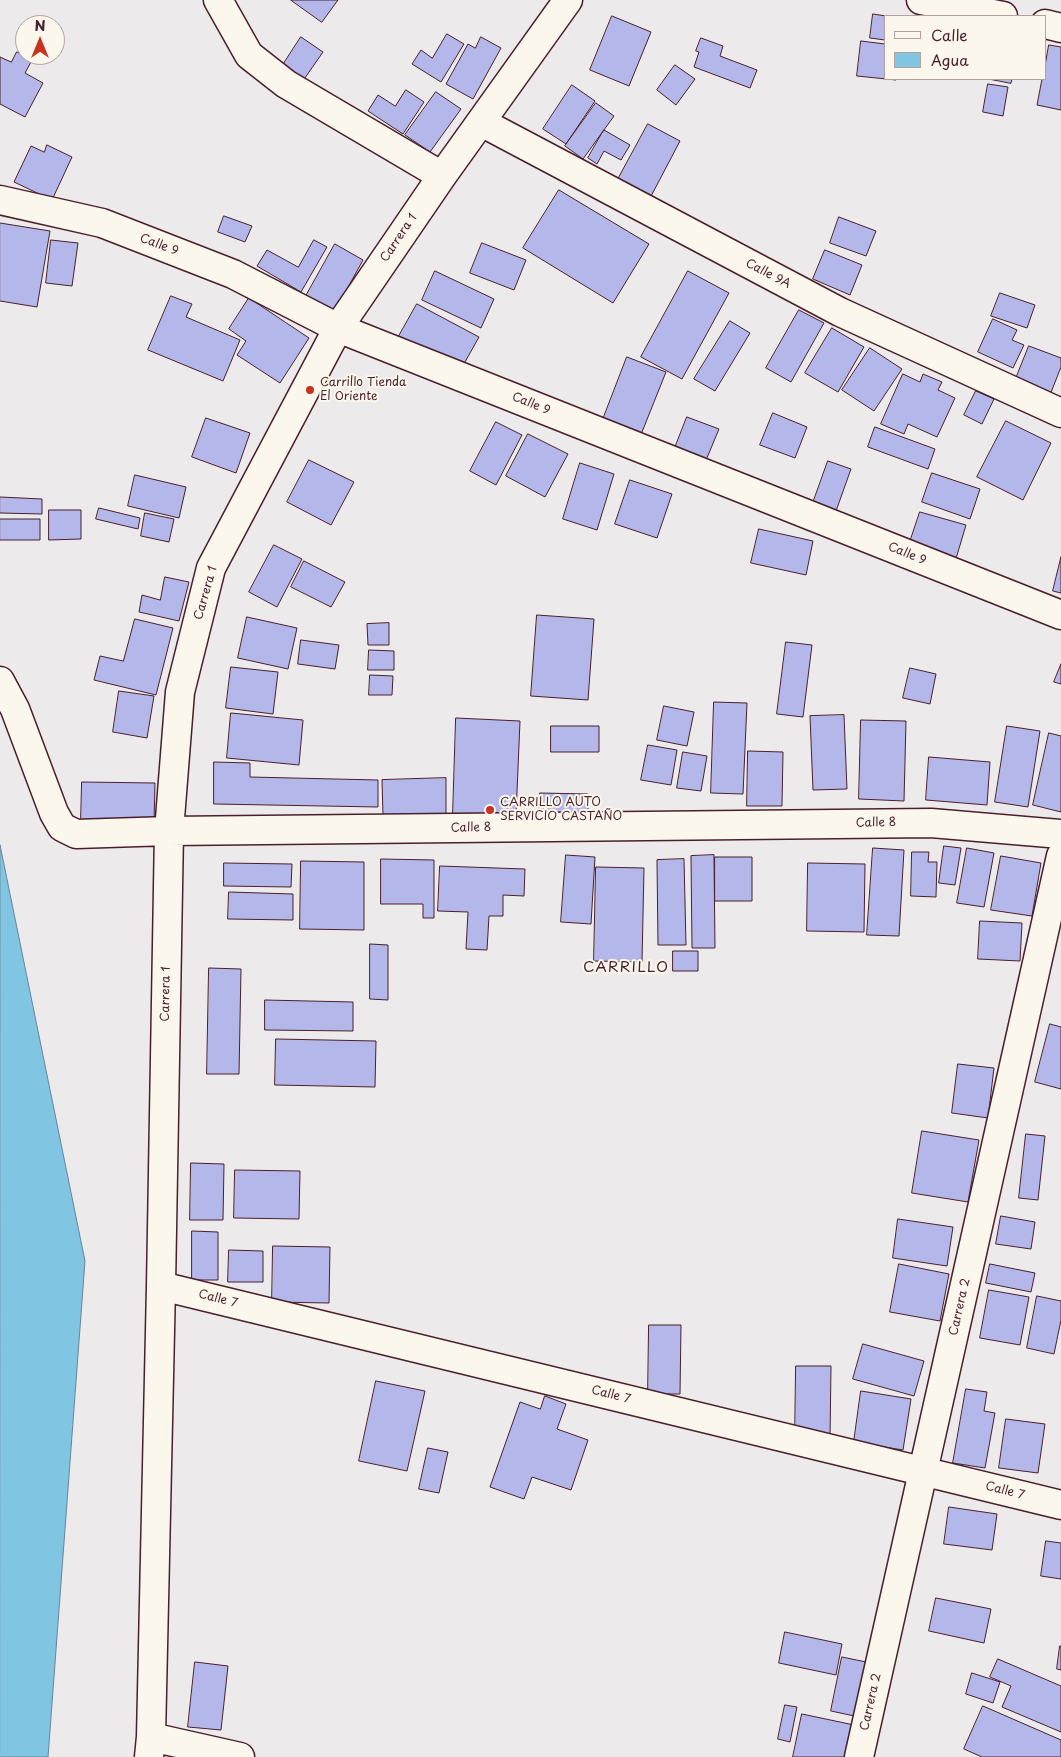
<!DOCTYPE html>
<meta charset="utf-8">
<style>
body{margin:0}
#map{position:relative;width:1061px;height:1757px;overflow:hidden;background:#edeaeb;font-family:"Playpen Sans",sans-serif}
canvas{display:block}
.legend{position:absolute;left:884px;top:15px;width:162px;height:65px;box-sizing:border-box;background:#fbf7ec;border:1px solid #b4a19f;margin:0;padding:6px 9px;list-style:none;font-size:15px;color:#4a1f2b}
.legend li{display:flex;align-items:center;gap:10px;height:25px}
.legend b{width:25px;border:1px solid #b4a19f}
.north{position:absolute;left:15px;top:15px;width:50px;height:50px;box-sizing:border-box;background:#fbf7ec;border:1px solid #b4a19f;border-radius:50%;rotate:0deg;font-size:14px;font-weight:700;line-height:20px;text-align:center;color:#4a1f2b}
.north::after{content:'';display:block;margin:auto;width:18px;height:22px;background:#c8321e;clip-path:polygon(50% 0,100% 100%,50% 72%,0 100%)}
</style>
<div id="map">
<canvas width="1061" height="1757"></canvas>
<ul class="legend">
<li><b style="height:6px;background:#fbf7ec"></b>Calle</li>
<li><b style="height:14px;background:#80c5e1"></b>Agua</li>
</ul>
<div class="north">N</div>
</div>
<script>
const g = document.querySelector('canvas').getContext('2d');
g.lineJoin = 'round';
function fillPath(path, color) { g.fillStyle = color; g.fill(path, 'evenodd'); }
function strokePath(path, color, width, dash) { g.strokeStyle = color; g.lineWidth = width; g.lineCap = dash ? 'butt' : 'round'; g.setLineDash(dash || []); g.stroke(path); }
function drawText(font, color, halo, rows, align = 'center') {
  g.font = font + ' "Playpen Sans",sans-serif'; g.lineWidth = 4; g.setLineDash([]); g.textBaseline = 'middle'; g.strokeStyle = halo; g.fillStyle = color; for (const [text, x, y, turn = 0] of rows) {
    g.save(); g.translate(x, y); g.rotate((+turn || 0) * Math.PI / 180); g.textAlign = isNaN(turn) ? turn : align; if (halo) g.strokeText(text, 0, 0); g.fillText(text, 0, 0); g.restore();
  }
}
const water = new Path2D(`
 M0 845 85 1261 48 1757H0Z`);
const building = new Path2D(`
 M291 0H338L322 22Z
 M873 14 886 16 885 40 870 38Z
 M612 16 651 32 629 86 590 70Z
 M447 34 464 44 441 82 412 64 421 50 432 58Z
 M301 37 323 52 300 85 279 71Z
 M481 37 501 48 473 99 446 84 468 44 475 48Z
 M701 38 723 46 720 56 757 70 750 88 694 67 699 52 696 51Z
 M861 41 885 44V79H896V80L857 76Z
 M1049 45 1061 47V110L1037 105 1042 79H1045V66Z
 M17 52 32 60 25 73 43 83 25 117 0 104V57L11 62Z
 M675 65 695 79 676 105 657 90Z
 M989 79H1012L1011 83Z
 M988 84 1008 87 1003 116 983 112Z
 M572 85 595 101 566 144 543 129Z
 M406 90 424 102 403 134 368 111 378 95 395 106Z
 M436 92 461 109 430 152 405 135Z
 M596 103 614 116 583 159 565 146Z
 M648 124 680 141 649 200 616 183Z
 M604 130 630 145 621 160 604 151 597 164 588 158Z
 M47 145 72 157 52 200 14 182 31 146 44 152Z
 M559 190 649 244 613 303 523 248Z
 M224 216 252 226 245 242 218 232Z
 M839 217 876 231 866 256 830 243Z
 M0 223 50 231 37 307 0 301Z
 M51 240 78 243 72 286 46 283Z
 M314 240 327 247 301 292 257 266 267 250 298 267Z
 M482 243 526 260 514 290 470 273Z
 M335 244 363 260 335 311 306 296Z
 M825 250 862 265 850 295 813 279Z
 M435 271 494 299 481 328 422 300Z
 M688 271 729 293 682 379 641 357Z
 M1000 293 1035 305 1027 328 991 316Z
 M171 296 192 304 186 317 240 340 223 381 148 350Z
 M249 298 309 338 280 383 237 355 246 341 229 329Z
 M417 304 479 337 460 371 399 336Z
 M799 310 824 323 791 382 766 368Z
 M993 319 1017 330 1012 340 1024 345 1013 368 978 352Z
 M730 321 750 333 715 391 694 379Z
 M832 328 864 347 838 392 805 373Z
 M1029 346 1061 358V367L1050 395 1015 381Z
 M870 348 902 369 874 411 842 390Z
 M627 357 666 372 640 437 602 422Z
 M903 374 920 382 923 374 942 382 938 390 955 398 937 437 908 424 904 434 881 424Z
 M976 391 994 399 982 424 964 415Z
 M773 413 807 427 795 458 760 445Z
 M687 417 719 429 704 465 673 453Z
 M206 418 250 433 236 473 192 457Z
 M1006 421 1051 443 1023 500 977 477Z
 M496 422 522 435 496 485 470 471Z
 M875 427 935 449 928 469 868 447Z
 M528 434 568 454 545 497 506 476Z
 M309 460 354 482 331 525 287 502Z
 M828 461 851 469 836 511 813 503Z
 M580 463 614 474 597 530 563 519Z
 M932 473 980 489 970 519 922 502Z
 M135 475 186 487 179 518 128 506Z
 M630 480 672 494 657 538 615 524Z
 M0 497 42 499V514L0 513Z
 M99 508 140 518 138 529 96 519Z
 M49 510H81V539L49 540Z
 M920 512 966 525 955 562 908 548Z
 M145 513 174 519 169 542 141 536Z
 M0 519H40V540H0Z
 M759 529 813 541 806 575 751 563Z
 M274 545 302 559 277 607 249 592Z
 M1061 557V593L1053 591Z
 M304 561 345 582 331 607 291 587Z
 M165 577 189 582 179 621 139 612 142 595 160 600Z
 M537 615 594 619 588 700 531 696Z
 M247 617 297 628 288 669 238 658Z
 M135 619 173 628 156 695 94 680 100 656 123 661Z
 M389 623V645H368L367 624Z
 M301 640 339 645 335 669 298 664Z
 M786 642 812 645 803 717 777 714Z
 M369 650 394 651V670H368Z
 M1061 664V684L1054 682Z
 M231 667 278 672 273 714 226 708Z
 M910 668 936 674 930 704 903 698Z
 M370 675 393 676 392 695H369Z
 M119 691 154 696 147 738 113 732Z
 M714 702 747 703 743 794 711 793Z
 M664 706 694 712 687 746 657 740Z
 M231 713 303 720 299 765 227 758Z
 M844 715 847 789 813 790 810 716Z
 M456 718 520 721 516 816 453 814Z
 M861 720 906 721 904 801 859 799Z
 M551 726H599V752H551Z
 M1007 726 1040 731 1028 807 995 802Z
 M1049 733 1061 736V812L1033 805Z
 M648 745 677 750 671 785 641 780Z
 M748 751 783 752 782 806H747Z
 M683 752 707 756 701 791 677 788Z
 M929 757 990 762 987 805 926 800Z
 M214 762 250 763V777L378 780V807L214 804Z
 M446 778V814L383 815 382 780Z
 M82 782 155 783 154 823 81 821Z
 M540 793 588 794V817L539 815Z
 M944 846 961 848 955 885 939 883Z
 M873 848 904 850 899 936 867 935Z
 M967 848 994 853 984 907 957 903Z
 M912 852H929L928 862H937L936 897 911 896Z
 M566 855 595 857 591 924 561 922Z
 M714 855 715 948H692L691 856Z
 M1001 856 1041 863 1032 916 991 910Z
 M715 857H752V901H715Z
 M381 859 434 860V918H423V904H381Z
 M684 859 686 945H658L657 860Z
 M301 861 364 862V930L300 929Z
 M224 863 292 864 291 887 224 886Z
 M808 863 865 864 864 932 807 931Z
 M440 866 525 869 524 896 503 895V916H489L487 950 466 949 468 912 438 911Z
 M596 867 644 868 642 962 594 961Z
 M229 892 293 894V920L228 919Z
 M980 921 1022 923 1020 961 978 959Z
 M370 944 388 945V1000L370 999Z
 M673 951H698V971H673Z
 M209 968 241 969 239 1074H207Z
 M265 1000 353 1002V1031L265 1030Z
 M1050 1024 1061 1027V1089L1035 1082Z
 M276 1039 376 1041 375 1087 275 1085Z
 M958 1064 994 1068 988 1118 952 1113Z
 M922 1131 979 1140 968 1202 912 1193Z
 M1026 1134 1045 1136 1038 1200 1019 1198Z
 M191 1163 224 1164 223 1220H190Z
 M235 1170 300 1171 299 1219 234 1218Z
 M1001 1216 1035 1222 1031 1249 996 1244Z
 M898 1219 953 1227 947 1266 893 1258Z
 M192 1231 218 1232V1280H192Z
 M273 1246 330 1247 329 1303 272 1302Z
 M229 1250 263 1251V1282H228Z
 M899 1264 949 1274 940 1321 890 1312Z
 M990 1264 1035 1273 1031 1292 986 1283Z
 M989 1290 1029 1297 1020 1345 980 1338Z
 M1037 1296 1061 1301V1320L1054 1354 1027 1348Z
 M649 1325H681L680 1394H648Z
 M863 1344 924 1361 914 1396 853 1379Z
 M796 1366H831L830 1439H795Z
 M376 1381 425 1391 407 1471 359 1461Z
 M966 1389 987 1392 984 1411 995 1413 985 1468 953 1463Z
 M861 1391 911 1399 903 1450 854 1442Z
 M545 1396 566 1404 557 1429 588 1440 571 1490 532 1477 524 1499 490 1487 520 1402 540 1409Z
 M1006 1419 1045 1424 1038 1473 999 1468Z
 M428 1448 448 1452 439 1493 419 1489Z
 M949 1507 997 1514 992 1550 944 1544Z
 M1046 1541 1061 1543V1579L1041 1576Z
 M936 1598 991 1609 984 1643 929 1631Z
 M785 1632 842 1644 836 1675 779 1663Z
 M1060 1646H1061V1670L1057 1669Z
 M842 1657 871 1663 859 1717 831 1711Z
 M998 1659 1061 1686V1732L1002 1707 1011 1686 990 1677Z
 M195 1662 228 1666 221 1730 188 1727Z
 M972 1673 1000 1682 993 1703 966 1694Z
 M785 1705 797 1707 790 1742 778 1739Z
 M983 1706 1061 1740V1757H982L964 1749Z
 M802 1714 854 1725 847 1757H793Z`);
const minor = new Path2D(`
 M218 0 249 55 286 84 442 176
 M921 0 1003 16
 M1045 24 1061 28
 M481 122 840 312 1061 413
 M0 200 102 223 233 274 338 328 1061 615
 M0 681 15 709 54 813 62 827 76 834 169 831 931 823 1061 834
 M161 1286 1061 1505
 M151 1737 240 1757
 M149 1757 151 1737 161 1286 169 831 180 692 211 568 338 328 442 176 568 0
 M859 1757 1061 856`);
const markers = [
 [310,390,5,"#c8321e"],
 [490,810,5,"#c8321e"]
];
const streetNames = [
 ["Carrera 1",399,238,-56],
 ["Calle 9",159,245,21],
 ["Calle 9A",768,274,28],
 ["Calle 9",531,404,22],
 ["Calle 9",907,554,22],
 ["Carrera 1",206,593,-74],
 ["Calle 8",876,823,-1],
 ["Calle 8",471,828,-1],
 ["Carrera 1",166,994,-89],
 ["Calle 7",218,1299,14],
 ["Carrera 2",960,1307,-77],
 ["Calle 7",611,1395,14],
 ["Calle 7",1005,1491,14],
 ["Carrera 2",871,1702,-77]
];
const poiNames = [
 ["Carrillo Tienda",320,383],
 ["El Oriente",320,397],
 ["CARRILLO AUTO",500,803],
 ["SERVICIO CASTAÑO",500,817]
];
const quarterNames = [
 ["CARRILLO",626,968]
];
fillPath(water, '#80c5e1');
strokePath(water, '#6a8398', 1);
fillPath(building, '#b4b7e9');
strokePath(building, '#4a1f2b', 1);
strokePath(minor, '#4a1f2b', 31);
strokePath(minor, '#fbf7ec', 28);
for (const [x, y, r, color] of markers) { const dot = new Path2D(); dot.arc(x, y, r, 0, 2 * Math.PI); g.fillStyle = color; g.fill(dot); strokePath(dot, '#fbf7ec', 2); }
drawText('12px', '#4a1f2b', '#fbf7ec', streetNames);
drawText('12px', '#4a1f2b', '#fbf7ec', poiNames, 'left');
g.letterSpacing = '1px';
drawText('15px', '#4a1f2b', '#fbf7ec', quarterNames);
g.letterSpacing = '0px';
</script>
